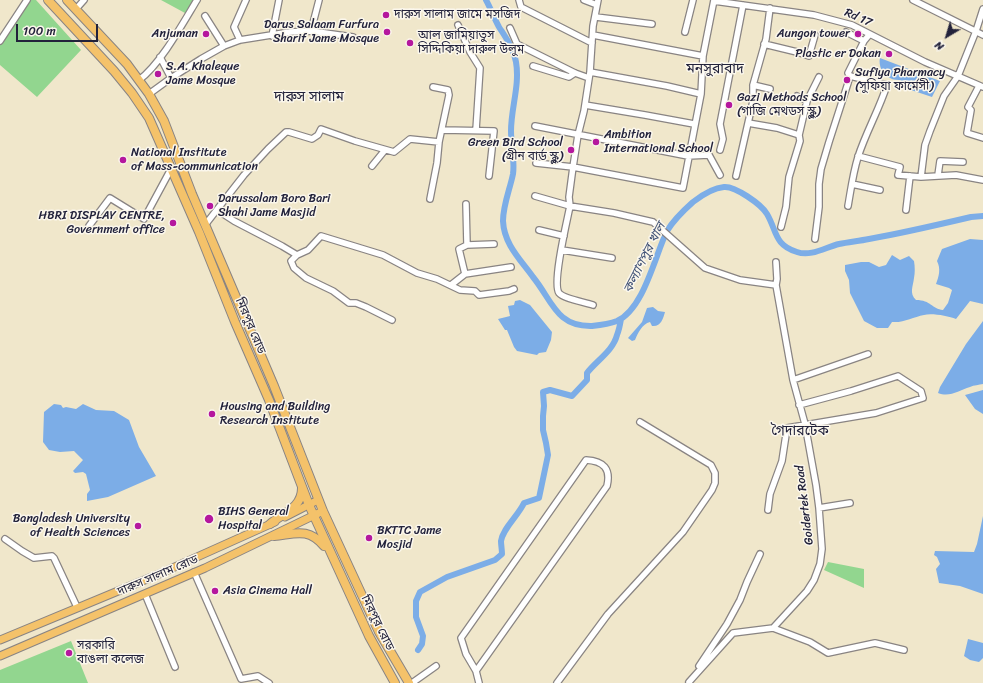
<!DOCTYPE html>
<meta charset="utf-8">
<style>
body{margin:0}
#map{position:relative;width:983px;height:683px;overflow:hidden;background:#f0e7cb;font-family:Sriracha,sans-serif}
canvas{display:block}
.north{position:absolute;left:927px;top:16px;width:40px;height:40px;-webkit-text-stroke:3px #fbf7ec;paint-order:stroke;rotate:218deg;font-size:11px;font-weight:700;line-height:16px;text-align:center;color:#22223b}
.north::after{content:'';display:block;margin:auto;width:14px;height:18px;background:#22223b;clip-path:polygon(50% 0,100% 100%,50% 72%,0 100%)}
.scale{position:absolute;left:16px;top:24px;width:82px;height:18px;box-sizing:border-box;border:2px solid #22223b;border-top:0;padding-left:5px;font-size:12px;line-height:14px;white-space:nowrap;color:#22223b;-webkit-text-stroke:3px #fbf7ec;paint-order:stroke}
</style>
<div id="map">
<canvas width="983" height="683"></canvas>
<div class="north">N</div>
<div class="scale">100 m</div>
</div>
<script>
const g = document.querySelector('canvas').getContext('2d');
g.lineJoin = 'round';
function fillPath(path, color) { g.fillStyle = color; g.fill(path, 'evenodd'); }
function strokePath(path, color, width, dash) { g.strokeStyle = color; g.lineWidth = width; g.lineCap = dash ? 'butt' : 'round'; g.setLineDash(dash || []); g.stroke(path); }
function drawText(font, color, halo, rows, align = 'center') {
  g.font = font + ' Sriracha,"Noto Sans Bengali",sans-serif'; g.lineWidth = 3; g.setLineDash([]); g.textBaseline = 'middle'; g.strokeStyle = halo; g.fillStyle = color; for (const [text, x, y, turn = 0] of rows) {
    g.save(); g.translate(x, y); g.rotate((+turn || 0) * Math.PI / 180); g.textAlign = isNaN(turn) ? turn : align; if (halo) g.strokeText(text, 0, 0); g.fillText(text, 0, 0); g.restore();
  }
}
const green = new Path2D(`
 M30 0H36L81 50 37 97 0 65V45Z
 M161 0H194L185 13Z
 M828 562 864 569V588L824 570Z
 M71 641 88 683H0V670Z`);
const water = new Path2D(`
 M880 58 940 81 932 97 908 89 909 86 904 84 902 86 899 84 901 80C898 80 893 80 890 78 883 76 878 65 880 58Z
 M970 239 983 240V304L970 301 956 319C948 316 932 313 924 315 913 317 904 323 892 322L888 328H877L864 321 850 293 849 280 845 271V265L861 262H869L879 267 886 265 892 255 900 260 909 256 914 261C915 267 915 273 914 278 913 287 909 293 916 300 931 300 932 309 943 310L948 303 952 290 949 288 936 284C939 276 941 269 937 261L942 249Z
 M520 300 530 305 552 332 551 340 546 352 539 353 537 355 517 351 514 347 507 330H505L498 319 510 316 508 306 514 305 515 301Z
 M653 307 658 311 665 312C663 319 661 327 652 326L650 322C642 324 638 333 635 340L632 341 628 338 642 322 647 308Z
 M983 321V384C979 385 974 385 970 387 959 390 950 398 938 393L940 387 966 344Z
 M983 390V414L975 409 965 395Z
 M54 404 61 405 63 408 66 407 76 409 83 404 96 410 114 411 129 420 139 447 156 476 108 497 87 501V494L90 490 86 474 83 472 75 473 73 471 83 460 74 451 60 452 49 450 43 442 44 412Z
 M983 516V594L960 586 939 583 936 569 940 564 937 557 934 555 935 551 974 552 977 544Z
 M968 639 983 643V658L979 662 970 660 964 656Z`);
const canal = new Path2D(`
 M486 0C491 9 494 18 499 27 506 38 514 49 516 62 520 85 511 108 511 131 511 146 515 159 513 174 510 189 503 205 503 221 504 244 520 259 533 277 552 300 556 327 592 326 601 325 609 324 617 321 644 309 655 255 667 231 673 221 684 210 693 202 702 195 712 188 724 187 735 186 761 204 767 214 777 231 774 245 797 252 811 257 826 247 839 244 849 242 859 241 869 239 903 233 937 225 971 217L983 216
 M418 650 422 644 423 636 416 617V601L420 592 447 577 495 560 502 554C502 550 501 545 501 541 503 528 518 516 524 503L539 498 548 455 546 443 543 430V416L544 406 543 392 550 390 572 396 587 380V373C596 361 613 351 617 335 619 330 620 325 621 319`);
const minor = new Path2D(`
 M519 0 521 7 592 43
 M584 0 597 5
 M598 0 593 26 590 72 584 111 578 135 573 167 569 197 570 206 614 213 653 222 705 268 740 280 776 285
 M913 0 983 35
 M714 1 814 15 852 25 925 62 983 87
 M76 9 84 0
 M983 9 976 31 958 76 944 96 930 131 925 145 921 177 956 175 983 180
 M205 16 224 46
 M596 17 652 24
 M458 25 470 52 480 68 476 130
 M510 28 517 44 575 73 589 78
 M311 31 319 0
 M685 32 693 0
 M846 32 864 41
 M593 35 703 56
 M272 36 279 0
 M240 40 234 27 246 0
 M0 41 27 0
 M764 44 797 52 809 56 815 35
 M160 57 171 78
 M533 66 569 77 575 73
 M590 72 667 86 701 94
 M139 80C160 65 183 23 197 0
 M753 85 770 89
 M979 86 968 107 971 110 967 133 983 138
 M149 94 171 78 201 59 224 46 240 40 290 32 311 31 353 37
 M797 96 807 101
 M585 105 645 115 694 124
 M748 123 777 128 799 135
 M535 126 688 156 709 155 720 175
 M442 130 494 131 489 176
 M720 150 723 139 720 124 743 5
 M858 156 900 167 898 175 921 177
 M536 163 573 167 683 188 701 94 703 56 714 0
 M372 166 385 150
 M938 175 940 161 963 162
 M736 176 753 101V85L766 39 770 8
 M852 184 880 190
 M535 196 570 206C567 221 552 283 559 293 564 299 585 302 593 305
 M430 199 437 163 439 142
 M848 206C851 189 853 173 858 157 866 132 879 110 887 85L850 76
 M217 210 234 221 282 246 297 255 308 250 321 236 383 255 417 273 437 279 460 290 475 291 479 295 509 291 514 289
 M906 210 910 176
 M205 225 244 175 268 149 286 132H289L312 139 318 135 321 129 355 141 394 152 410 139 439 142 449 95 448 90 433 87
 M89 226 110 198 144 219 171 169
 M781 227 786 207 789 177 800 141 799 135 807 101 819 77
 M539 230 564 236
 M815 239 819 207V184L821 169 829 142 848 83 850 76 848 73 864 41 869 35
 M467 245 494 244
 M562 250 612 258
 M297 255 291 261 294 268 306 278 333 291 349 303H356L366 307 392 320
 M465 274 511 267
 M451 285 465 274 459 249 467 245 466 204
 M793 380 868 354
 M819 508 850 503
 M768 510 770 494 782 461 787 428 876 413 923 398 921 391 898 376 851 391 799 405
 M5 539 22 551 34 558 52 556 54 558 77 607
 M194 572 241 679 258 676 269 683
 M145 594 175 667
 M773 628 810 642 828 653 875 643 904 650
 M699 666 727 624 740 600 747 582 760 554
 M476 671 607 486C611 469 604 461 586 460L461 638 466 654 476 671 479 683
 M689 682 733 633 773 628 807 591 814 580 820 564 822 549 819 508 816 485 805 424 793 380 776 285 777 279 776 262
 M412 683 436 666
 M557 683 608 614 683 532 712 490 715 483V473L711 465 640 422`);
const major = new Path2D(`
 M285 517 318 500
 M0 640 159 574 275 522
 M0 656 205 568 323 511`);
const highway = new Path2D(`
 M48 0 114 71 132 93 149 118 199 232 235 322 269 400 309 505 369 636 395 683
 M67 0 127 64 149 94 164 121 192 194 274 386 323 511 379 632 409 683
 M270 524C283 513 302 508 302 488
 M274 536C295 534 308 527 324 546`);
const markers = [
 [386,15,4,"#b5179e"],
 [387,32,4,"#b5179e"],
 [206,34,4,"#b5179e"],
 [858,34,4,"#b5179e"],
 [410,43,4,"#b5179e"],
 [889,54,4,"#b5179e"],
 [158,74,4,"#b5179e"],
 [847,80,4,"#b5179e"],
 [729,105,4,"#b5179e"],
 [596,142,4,"#b5179e"],
 [571,150,4,"#b5179e"],
 [123,160,4,"#b5179e"],
 [210,206,4,"#b5179e"],
 [173,223,4,"#b5179e"],
 [212,414,4,"#b5179e"],
 [209,519,5,"#b5179e"],
 [138,526,4,"#b5179e"],
 [369,538,4,"#b5179e"],
 [215,591,4,"#b5179e"],
 [69,653,4,"#b5179e"]
];
const poiNames = [
 ["দারুস সালাম জামে মসজিদ",394,15],
 ["Darus Salaam Furfura",379,25,"right"],
 ["Sharif Jame Mosque",379,39,"right"],
 ["Anjuman",198,34,"right"],
 ["Aungon tower",850,34,"right"],
 ["আল জামিয়াতুস",418,36],
 ["সিদ্দিকিয়া দারুল উলুম",418,50],
 ["Plastic er Dokan",881,54,"right"],
 ["S.A. Khaleque",166,67],
 ["Jame Mosque",166,81],
 ["Sufiya Pharmacy",855,73],
 ["(সুফিয়া ফার্মেসী)",855,87],
 ["Gazi Methods School",737,98],
 ["(গাজি মেথডস স্কুল)",737,112],
 ["Ambition",604,135],
 ["International School",604,149],
 ["Green Bird School",563,143,"right"],
 ["(গ্রীন বার্ড স্কুল)",563,157,"right"],
 ["National Institute",131,153],
 ["of Mass-communication",131,167],
 ["Darussalam Boro Bari",218,199],
 ["Shahi Jame Masjid",218,213],
 ["HBRI DISPLAY CENTRE,",165,216,"right"],
 ["Government office",165,230,"right"],
 ["Housing and Building",220,407],
 ["Research Institute",220,421],
 ["BIHS General",218,512],
 ["Hospital",218,526],
 ["Bangladesh University",130,519,"right"],
 ["of Health Sciences",130,533,"right"],
 ["BKTTC Jame",377,531],
 ["Mosjid",377,545],
 ["Asia Cinema Hall",223,591],
 ["সরকারি",77,646],
 ["বাঙলা কলেজ",77,660]
];
const streetNames = [
 ["Rd 17",858,18,24],
 ["মিরপুর রোড",250,326,67],
 ["Goidertek Road",805,505,-97],
 ["দারুস সালাম রোড",158,576,-23],
 ["মিরপুর রোড",377,623,64]
];
const waterNames = [
 ["কল্যাণপুর খাল",645,258,-63]
];
const quarterNames = [
 ["মনসুরাবাদ",715,69],
 ["দারুস সালাম",309,97],
 ["গৈদারটেক",800,431]
];
fillPath(green, '#92d68f');
fillPath(water, '#7cade7');
strokePath(canal, '#7cade7', 6);
strokePath(minor, '#898483', 8);
strokePath(major, '#898483', 9);
strokePath(highway, '#898483', 10);
strokePath(minor, '#fff', 5.5);
strokePath(major, '#f4c26a', 7);
strokePath(highway, '#f4c26a', 8);
for (const [x, y, r, color] of markers) { const dot = new Path2D(); dot.arc(x, y, r, 0, 2 * Math.PI); g.fillStyle = color; g.fill(dot); strokePath(dot, '#fbf7ec', 1.5); }
drawText('12px', '#22223b', '#fbf7ec', poiNames, 'left');
drawText('12px', '#22223b', '#fbf7ec', streetNames);
drawText('italic 13px', '#425377', '#fbf7ec', waterNames);
drawText('14px', '#22223b', '#fbf7ec', quarterNames);
</script>
